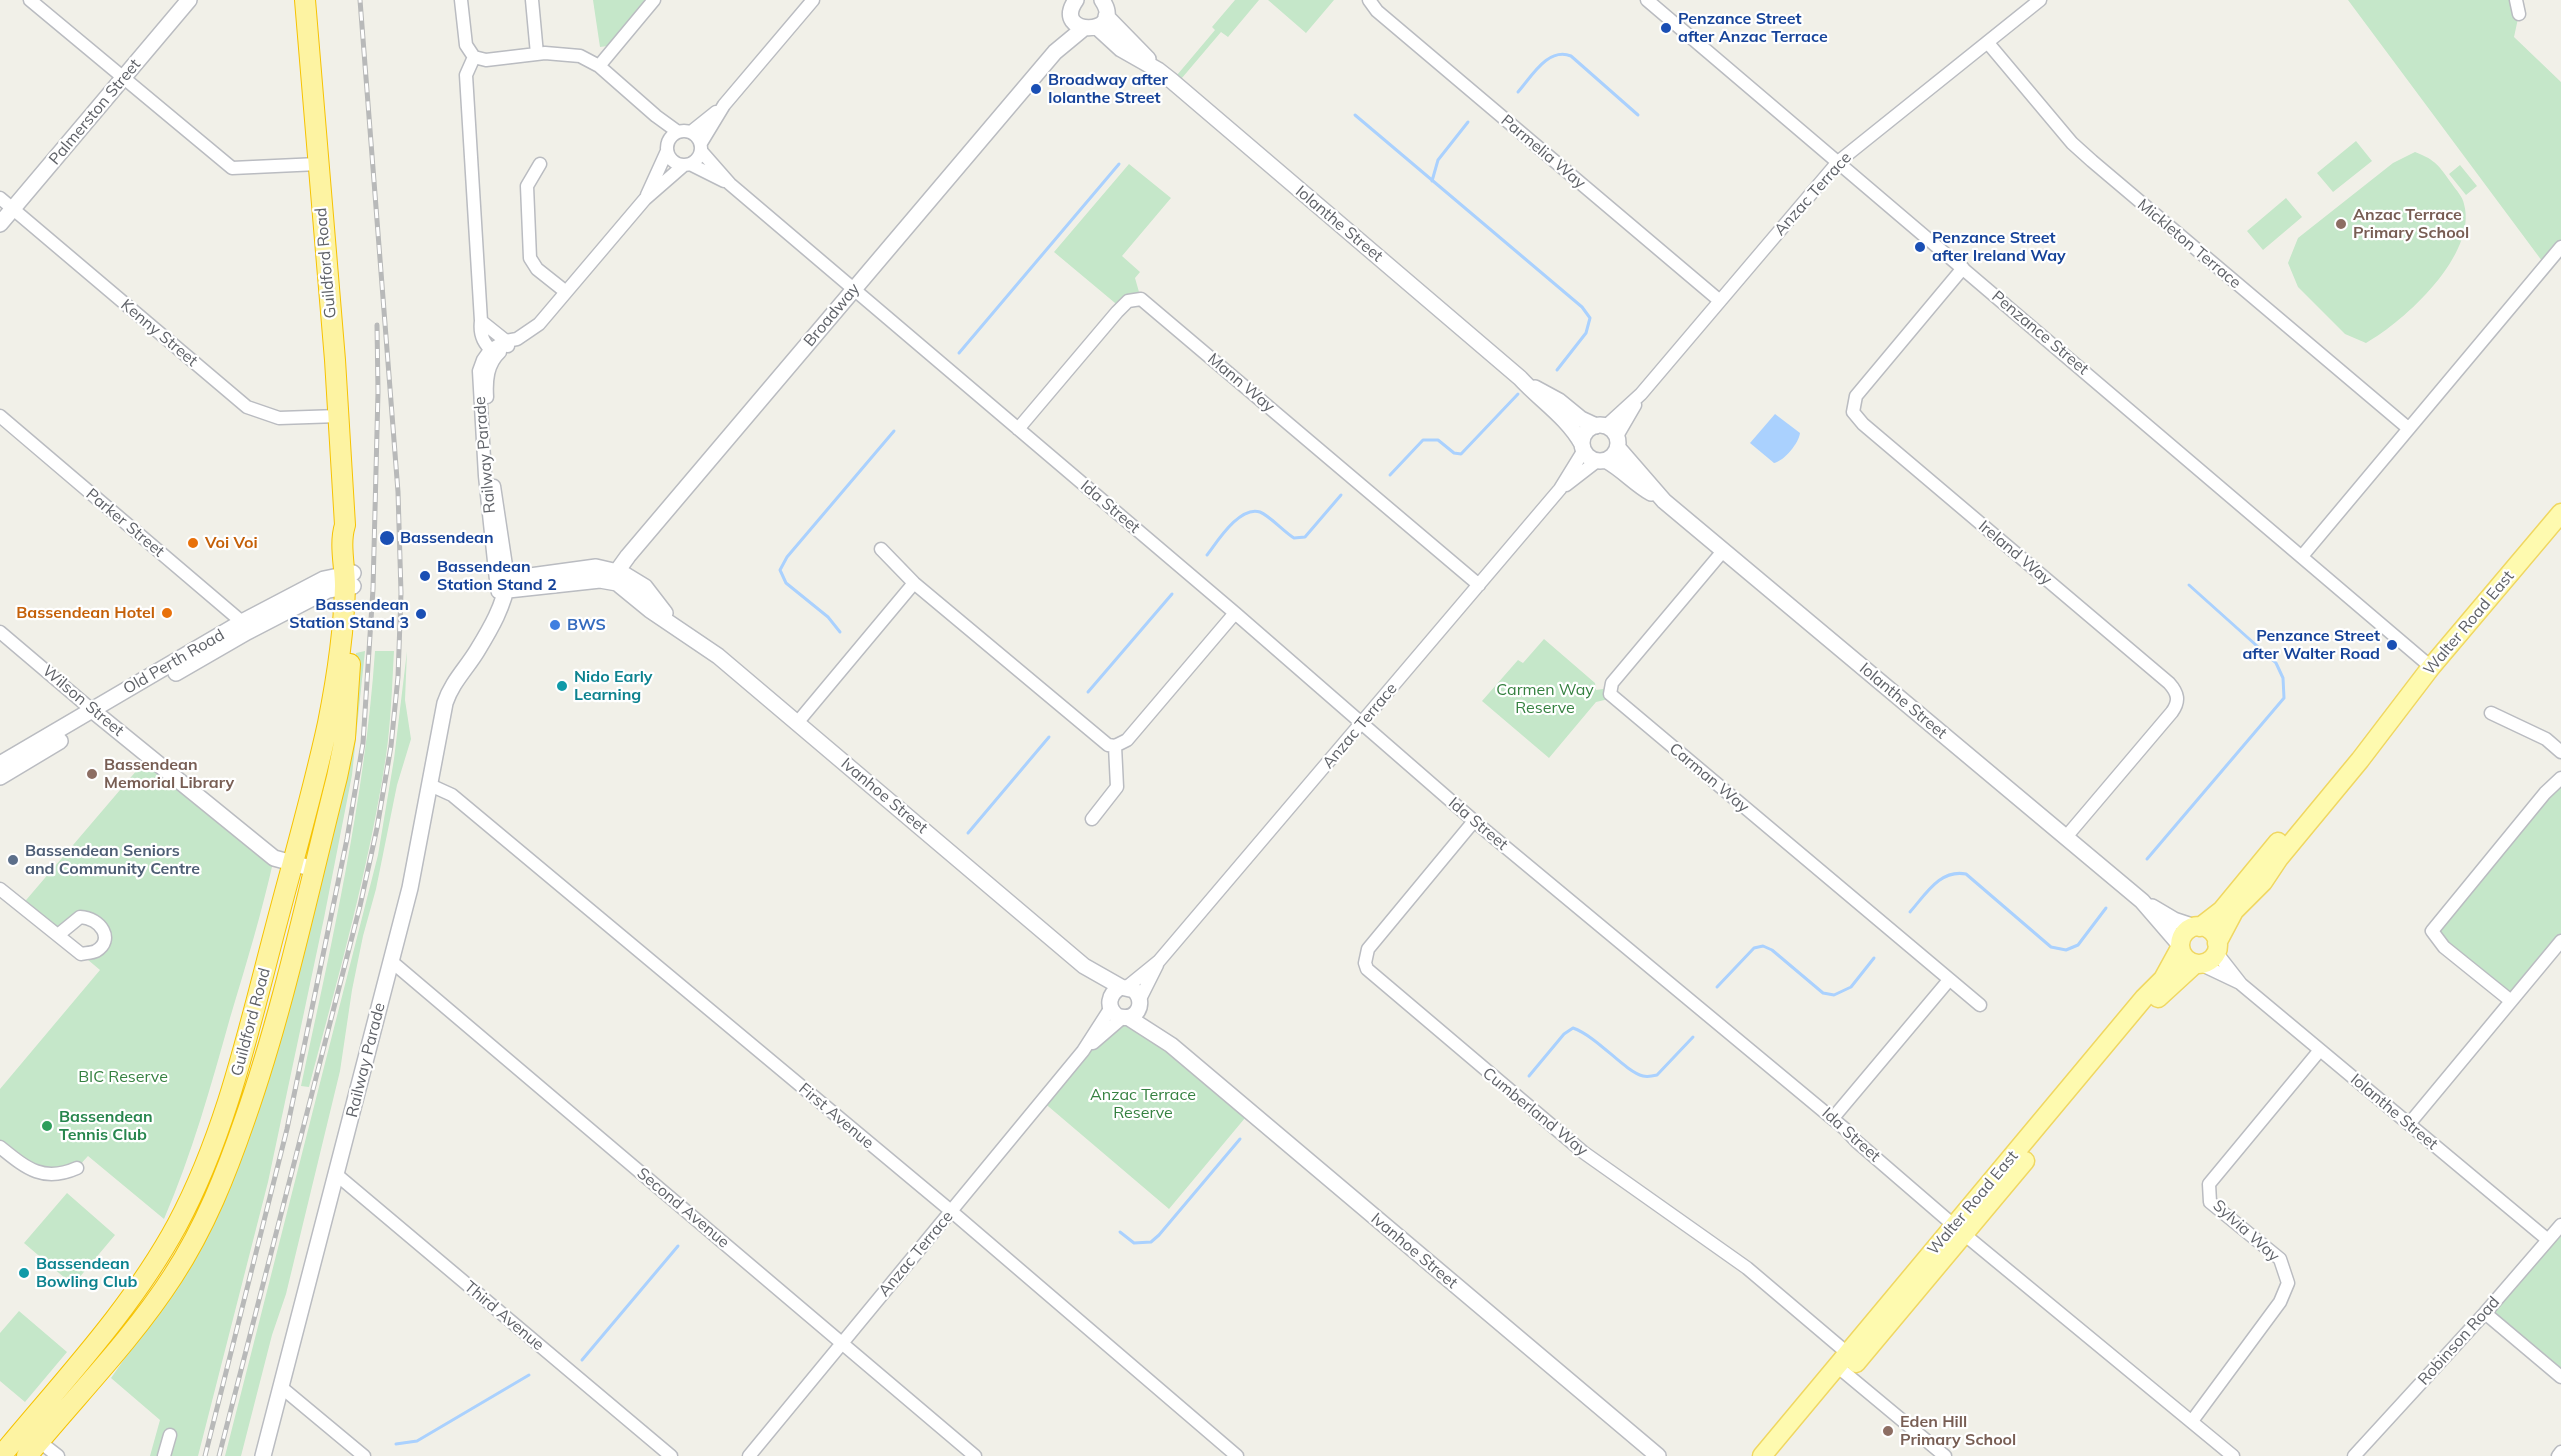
<!DOCTYPE html>
<style>
body{margin:0}
canvas{display:block;background:#f1f0e8}
</style>
<canvas width="2561" height="1456"></canvas>
<script>
const g = document.querySelector('canvas').getContext('2d');
g.lineJoin = 'round';
function fillPath(path, color) { g.fillStyle = color; g.fill(path, 'evenodd'); }
function strokePath(path, color, width, dash) { g.strokeStyle = color; g.lineWidth = width; g.lineCap = dash ? 'butt' : 'round'; g.setLineDash(dash || []); g.stroke(path); }
function drawText(font, color, halo, rows, align = 'center') {
  g.font = font + ' Mulish,sans-serif'; g.lineWidth = 4.5; g.setLineDash([]); g.textBaseline = 'middle'; g.strokeStyle = halo; g.fillStyle = color; for (const [text, x, y, turn = 0] of rows) {
    g.save(); g.translate(x, y); g.rotate((+turn || 0) * Math.PI / 180); g.textAlign = isNaN(turn) ? turn : align; if (halo) g.strokeText(text, 0, 0); g.fillText(text, 0, 0); g.restore();
  }
}
const green = new Path2D(`
 M593 0H654L616 45 600 47Z
 M1235 0H1259L1228 37 1221 32 1176 85 1172 81 1215 30 1212 27Z
 M1268 0H1334L1306 33Z
 M2348 0H2516L2519 14 2514 37 2561 82V247L2545 265Z
 M2356 141 2372 161 2333 192 2317 173Z
 M2415 152C2436 160 2439 166 2452 184 2456 190 2463 197 2464 204 2478 254 2405 321 2366 343L2345 334 2298 287 2288 263 2298 238 2393 163Z
 M1129 164 1171 198 1122 256 1140 272 1135 278 1141 299 1121 308 1054 252Z
 M2460 165 2477 186 2466 195 2449 174Z
 M2286 198 2302 217 2263 250 2247 231Z
 M1544 639 1595 683 1596 690 1610 688 1613 698 1596 702 1549 758 1482 701 1518 660 1523 663Z
 M365 651 352 775 324 918 268 1182 198 1456H150L160 1420 111 1378 155 1315 236 1169 356 679V653Z
 M375 651H394C392 686 391 722 386 756 369 868 338 978 309 1087L301 1086C332 942 365 798 375 651Z
 M407 651 405 700 411 739 397 785 376 889 363 936 352 990 340 1071 286 1294 272 1335 241 1456H225L378 855 394 759Z
 M149 756 274 858C262 912 246 965 230 1018 211 1086 192 1154 164 1219L88 1156 77 1168 56 1176 0 1147V1089L100 970 81 954 95 952 104 935 92 918 58 935 21 906Z
 M2561 778V941L2511 1001 2444 947 2436 923Z
 M1122 1018 1250 1112 1169 1209 1042 1101 1083 1051Z
 M67 1193 115 1235 73 1285 24 1243Z
 M2561 1225V1377L2485 1313Z
 M19 1311 67 1352 25 1402 0 1381V1333Z`);
const water = new Path2D(`
 M1775 414 1800 433C1799 443 1784 461 1774 463L1750 443Z`);
const stream = new Path2D(`
 M1518 92C1532 76 1548 47 1571 56L1638 115
 M1355 115 1582 307 1590 318 1586 333 1557 370
 M1432 181 1438 160 1468 122
 M959 353 1119 164
 M1390 475 1423 440H1438L1454 453 1461 454 1518 394
 M1207 555C1217 542 1240 505 1260 512 1270 516 1284 532 1294 538L1305 537 1341 495
 M840 632 828 617 786 583 780 570 787 557 894 431
 M1088 692 1172 594
 M968 833 1049 737
 M2147 859 2284 698 2283 678 2276 663 2189 585
 M1910 912C1926 894 1940 869 1966 874L2051 947 2066 950 2078 945 2106 908
 M1717 987 1754 948 1763 946 1772 950 1823 993 1834 995 1851 987 1874 958
 M1529 1076 1564 1034 1573 1028C1598 1037 1624 1071 1643 1076 1647 1077 1653 1076 1657 1075L1693 1037
 M1120 1232 1134 1243 1151 1242 1159 1235 1240 1139
 M582 1360 678 1246
 M396 1444 417 1441 529 1375`);
const minor = new Path2D(`
 M30 0 232 168 318 164
 M461 0 466 45 474 57 486 60 545 53 580 56 599 66 656 116 678 132
 M532 0 537 54
 M1369 0 1377 11 1720 301
 M1647 0 2431 667
 M2516 0 2519 14
 M1988 43 2072 143 2092 161 2408 428
 M474 57 466 75 481 321C479 337 485 344 495 355
 M599 66 654 0
 M667 148a17 17 0 1 1 34 0a17 17 0 1 1-34 0Z
 M691 132 716 112
 M701 143 724 105 813 0
 M701 151 730 184 1235 613 1474 821 1845 1129 1856 1141 1965 1235 2233 1456
 M540 164 527 186 530 258 537 269 566 292
 M690 164 724 181
 M647 195 667 151
 M0 198 247 407 279 418 339 416
 M1963 268 1856 396 1853 412 1863 424 2169 683C2178 693 2180 701 2172 712L2066 837
 M481 321 506 341 508 346
 M487 397C486 381 487 364 500 352
 M0 416 242 622 246 629
 M1606 426 1641 394 1838 162 2040 0
 M1018 429 1117 312 1128 301 1141 299 1479 585
 M1617 436 1635 405
 M1566 485 1597 461
 M494 486 508 579
 M881 549 914 583 1108 745 1115 746 1127 740 1235 613
 M1723 551 1612 683 1610 694 1980 1005
 M2303 555 2561 247
 M496 580 485 476 479 371 483 360 490 350 506 341 517 339 539 324 645 199 684 165
 M0 632 92 710
 M2491 713 2546 739 2561 752
 M797 723 914 583
 M430 785 452 795 951 1211 1237 1456
 M1092 819 1117 787 1115 746
 M1474 821 1368 949 1365 963 1367 969 1583 1152 1747 1268 1852 1357
 M0 889 81 954C85 953 92 953 96 951 115 940 101 918 80 917L58 935
 M2216 952 2241 984 2548 1240
 M391 961 975 1456
 M2200 964 2240 983
 M1127 987 1159 961 1560 489 1584 450
 M1140 999 1157 965
 M2511 1001 2444 947 2432 931 2545 793 2561 778
 M1093 1043 1122 1018
 M1833 1118 1949 980
 M2409 1124 2561 941
 M0 1147C26 1168 43 1183 77 1168
 M337 1175 671 1456
 M2485 1313 2561 1377
 M1838 1367 1945 1456
 M281 1387 364 1456
 M2192 1421 2280 1302 2288 1283 2280 1259 2210 1202 2209 1184 2320 1050
 M35 1438 58 1456
 M164 1456 170 1435
 M749 1456 1083 1051 1110 1009
 M2354 1456 2485 1313 2561 1225
 M2558 1456 2561 1452`);
const tertiary = new Path2D(`
 M1076 0C1050 37 1127 37 1102 0
 M1106 16 1148 59
 M1097 27 1121 49 1158 70 1172 81 1520 378C1540 400 1567 417 1582 444
 M0 224 189 0
 M1535 388 1559 401 1581 419 1596 426
 M1582 443a18 18 0 1 1 36 0a18 18 0 1 1-36 0Z
 M1618 448 1664 501 2142 901 2180 945
 M1607 461C1623 470 1635 484 1651 493
 M501 580 596 567 622 573 645 587 665 613
 M610 581 628 556 1055 52 1084 28
 M499 591 600 580 617 583 650 610 718 656 1084 966 1121 987 1134 990C1147 1004 1136 1023 1117 1016 1106 1007 1108 994 1121 987
 M176 673 247 632 328 590 353 586
 M92 710 274 858 314 869
 M0 764 242 622 324 579 353 573
 M0 777 60 741
 M2152 907 2174 920 2195 927
 M1129 1018 1171 1045 1658 1456
 M263 1456 410 888 445 703C452 682 466 669 477 651 491 628 504 606 508 579`);
const primary = new Path2D(`
 M2180 945a19 19 0 1 1 38 0a19 19 0 1 1-38 0Z
 M2200 927 2222 910 2278 842
 M2217 943 2234 911 2263 882 2279 858 2360 760 2431 667 2561 513
 M2158 998 2195 964
 M1856 1363 2025 1161
 M1762 1456 2144 998 2163 979 2180 948`);
const trunk = new Path2D(`
 M1 1456C62 1382 131 1310 177 1225 224 1137 246 1041 271 945 290 871 312 797 328 723 337 678 344 632 345 586 345 566 339 544 345 525L335 360 305 0
 M27 1456C76 1396 131 1341 173 1276 205 1227 226 1174 245 1119 284 1008 308 891 337 777L345 738 350 664`);
const rail = new Path2D(`
 M205 1456 287 1129 347 839 363 743 373 589 378 392 377 325
 M219 1456 360 906 377 828 391 746 398 677 401 593 398 492 360 0`);
const markers = [
 [1666,28,6,"#1a4fb4"],
 [1036,89,6,"#1a4fb4"],
 [2341,224,6,"#8d6e63"],
 [1920,247,6,"#1a4fb4"],
 [387,538,8,"#1a4fb4"],
 [193,543,6,"#e8710a"],
 [425,576,6,"#1a4fb4"],
 [167,613,6,"#e8710a"],
 [421,614,6,"#1a4fb4"],
 [555,625,6,"#3f7fe0"],
 [2392,645,6,"#1a4fb4"],
 [562,686,6,"#0f9aa8"],
 [92,774,6,"#8d6e63"],
 [13,860,6,"#5c6f8a"],
 [47,1126,6,"#2e9e5b"],
 [24,1273,6,"#0f9aa8"],
 [1888,1431,6,"#8d6e63"]
];
const transitNames = [
 ["Penzance Street",1678,19],
 ["after Anzac Terrace",1678,37],
 ["Broadway after",1048,80],
 ["Iolanthe Street",1048,98],
 ["Penzance Street",1932,238],
 ["after Ireland Way",1932,256],
 ["Bassendean",400,538],
 ["Bassendean",437,567],
 ["Station Stand 2",437,585],
 ["Bassendean",409,605,"right"],
 ["Station Stand 3",409,623,"right"],
 ["Penzance Street",2380,636,"right"],
 ["after Walter Road",2380,654,"right"]
];
const streetNames = [
 ["Palmerston Street",95,112,-50],
 ["Parmelia Way",1543,152,40],
 ["Anzac Terrace",1813,194,-48],
 ["Iolanthe Street",1339,224,40],
 ["Mickleton Terrace",2189,244,40],
 ["Guildford Road",326,263,-95],
 ["Broadway",832,315,-50],
 ["Kenny Street",159,333,40],
 ["Penzance Street",2040,333,40],
 ["Mann Way",1241,383,40],
 ["Railway Parade",485,455,-95],
 ["Ida Street",1110,507,40],
 ["Parker Street",125,523,40],
 ["Ireland Way",2015,553,40],
 ["Walter Road East",2469,623,-50],
 ["Old Perth Road",174,662,-30],
 ["Wilson Street",83,701,40],
 ["Iolanthe Street",1903,701,40],
 ["Anzac Terrace",1360,726,-50],
 ["Carman Way",1709,778,40],
 ["Ivanhoe Street",884,796,40],
 ["Ida Street",1478,824,40],
 ["Guildford Road",251,1022,-75],
 ["Railway Parade",366,1060,-76],
 ["Cumberland Way",1535,1112,39],
 ["Iolanthe Street",2394,1112,40],
 ["First Avenue",836,1116,40],
 ["Ida Street",1851,1135,42],
 ["Walter Road East",1973,1203,-50],
 ["Second Avenue",683,1208,40],
 ["Sylvia Way",2246,1231,42],
 ["Ivanhoe Street",1414,1251,40],
 ["Anzac Terrace",916,1254,-50],
 ["Third Avenue",504,1316,40],
 ["Robinson Road",2459,1341,-48]
];
const educationNames = [
 ["Anzac Terrace",2353,215],
 ["Primary School",2353,233],
 ["Bassendean",104,765],
 ["Memorial Library",104,783],
 ["Eden Hill",1900,1422],
 ["Primary School",1900,1440]
];
const foodNames = [
 ["Voi Voi",205,543],
 ["Bassendean Hotel",155,613,"right"]
];
const shopNames = [
 ["BWS",567,625]
];
const cultureNames = [
 ["Nido Early",574,677],
 ["Learning",574,695],
 ["Bassendean",36,1264],
 ["Bowling Club",36,1282]
];
const parkNames = [
 ["Carmen Way",1545,690],
 ["Reserve",1545,708],
 ["BIC Reserve",123,1077],
 ["Anzac Terrace",1143,1095],
 ["Reserve",1143,1113]
];
const serviceNames = [
 ["Bassendean Seniors",25,851],
 ["and Community Centre",25,869]
];
const leisureNames = [
 ["Bassendean",59,1117],
 ["Tennis Club",59,1135]
];
fillPath(green, '#c5e7c9');
fillPath(water, '#aad1fe');
strokePath(stream, '#aad1fe', 3);
strokePath(minor, '#babcc1', 15);
strokePath(tertiary, '#babcc1', 18);
strokePath(primary, '#f0d761', 21);
strokePath(trunk, '#f6c303', 22);
strokePath(minor, '#fff', 12);
strokePath(tertiary, '#fff', 15);
strokePath(primary, '#fefaaf', 18);
strokePath(trunk, '#fdf3a2', 20);
strokePath(rail, '#b8b9b9', 5);
strokePath(rail, '#fff', 3, [9]);
for (const [x, y, r, color] of markers) { const dot = new Path2D(); dot.arc(x, y, r, 0, 2 * Math.PI); g.fillStyle = color; g.fill(dot); strokePath(dot, '#fff', 2); }
drawText('bold 16px', '#164399', '#fff', transitNames, 'left');
drawText('16px', '#5f6268', '#fff', streetNames);
drawText('bold 16px', '#785e54', '#fff', educationNames, 'left');
drawText('bold 16px', '#c56008', '#fff', foodNames, 'left');
drawText('bold 16px', '#366cbe', '#fff', shopNames, 'left');
drawText('bold 16px', '#0d838f', '#fff', cultureNames, 'left');
drawText('16px', '#358140', '#fff', parkNames);
drawText('bold 16px', '#4e5e75', '#fff', serviceNames, 'left');
drawText('bold 16px', '#27864d', '#fff', leisureNames, 'left');
</script>
